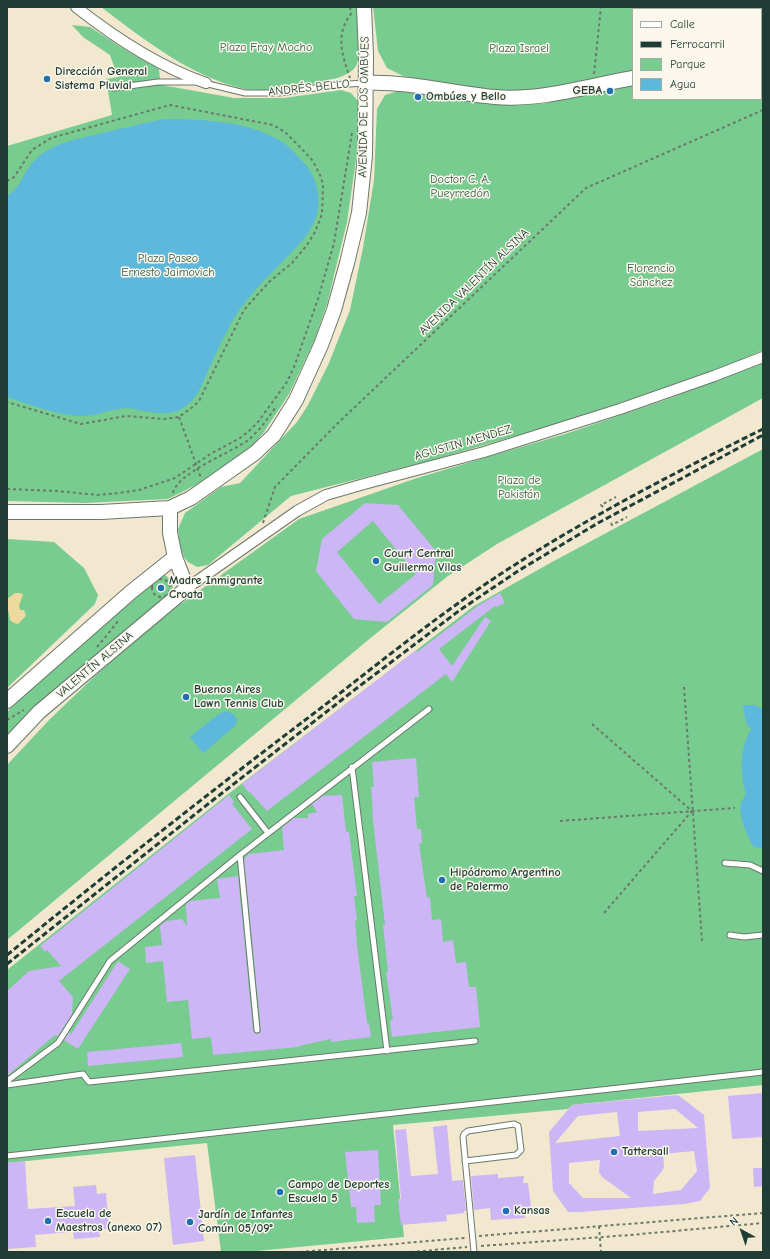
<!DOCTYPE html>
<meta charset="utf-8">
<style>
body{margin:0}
#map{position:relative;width:770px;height:1259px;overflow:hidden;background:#f2e8cf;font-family:"Comic Neue",sans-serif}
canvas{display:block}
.frame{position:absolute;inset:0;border:8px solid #1f3d34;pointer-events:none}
.legend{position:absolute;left:632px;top:8px;width:130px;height:92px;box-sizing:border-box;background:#fbf7ec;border:1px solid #a3ada2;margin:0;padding:5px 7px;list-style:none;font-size:12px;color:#1f3d34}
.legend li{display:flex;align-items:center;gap:8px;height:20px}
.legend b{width:20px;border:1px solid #a3ada2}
.north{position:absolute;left:722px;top:1211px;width:40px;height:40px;-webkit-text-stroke:3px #fbf7ec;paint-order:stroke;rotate:320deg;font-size:11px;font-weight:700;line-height:16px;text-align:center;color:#1f3d34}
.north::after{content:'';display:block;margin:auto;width:14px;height:18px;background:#1f3d34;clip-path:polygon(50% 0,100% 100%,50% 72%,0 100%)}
</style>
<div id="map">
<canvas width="770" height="1259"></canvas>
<div class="frame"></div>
<ul class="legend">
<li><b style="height:5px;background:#fff"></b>Calle</li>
<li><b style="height:5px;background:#1f3d34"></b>Ferrocarril</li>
<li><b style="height:11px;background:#78cc8f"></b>Parque</li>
<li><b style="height:11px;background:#5db8db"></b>Agua</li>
</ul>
<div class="north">N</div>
</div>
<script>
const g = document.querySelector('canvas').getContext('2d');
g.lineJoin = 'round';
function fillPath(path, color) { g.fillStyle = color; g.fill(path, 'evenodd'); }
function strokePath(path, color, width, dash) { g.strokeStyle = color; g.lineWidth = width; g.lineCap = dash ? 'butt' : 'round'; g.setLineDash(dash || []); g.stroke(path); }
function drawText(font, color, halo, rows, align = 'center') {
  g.font = font + ' "Comic Neue",sans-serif'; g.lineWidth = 3; g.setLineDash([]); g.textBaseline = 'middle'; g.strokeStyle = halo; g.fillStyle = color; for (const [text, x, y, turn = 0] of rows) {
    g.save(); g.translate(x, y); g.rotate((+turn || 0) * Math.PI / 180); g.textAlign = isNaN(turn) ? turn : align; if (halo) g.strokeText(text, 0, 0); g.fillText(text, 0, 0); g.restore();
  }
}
const green = new Path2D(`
 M101 7H357C357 18 361 55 357 64 351 77 332 79 320 82 298 88 268 93 245 89 193 78 143 39 101 7Z
 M373 7H763V42L761 43V9H633V71L535 91 498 92 403 76 387 68 378 51Z
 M72 25 90 27 127 51 159 69 160 79 165 86 173 87 234 98H284L341 90 351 93 358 101 359 132 356 160 347 222 327 304 315 339 289 394 264 432 252 446 204 481 168 499 85 503 7 501V146L112 115 106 79 118 77 110 55 83 37Z
 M763 58V350L732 364 567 421 429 461 291 496 208 565 197 567 188 562 184 557 180 547 178 529 185 513 221 487 240 483 297 422 308 405 329 363 350 310 363 248 374 180 377 109 385 95 398 91 496 105 541 104 633 84V99H761V59Z
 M763 363V398L497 544 448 576 373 636 7 940V765L50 719 95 676 160 619 299 519 417 478 565 434 662 401Z
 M763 449V1085L572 1105 568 1109 393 1125 404 1237 246 1252H221L207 1143 7 1163V970L232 791 474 606 552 562Z
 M7 539 54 542 84 568 98 595 95 604 7 688Z
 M165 575C172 580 173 584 173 592L7 740V712L20 698 159 576Z`);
const sand = new Path2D(`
 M15 593H19L23 594 19 606 20 610H24L26 616 18 624 14 623 10 620C9 613 7 607 7 599Z`);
const water = new Path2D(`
 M164 119C201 119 247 121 279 140 290 146 298 157 306 165 317 179 322 200 316 217 311 232 300 244 288 256 271 274 252 291 238 312 222 337 211 365 199 391 186 411 174 416 150 412 142 411 134 408 126 408 111 409 96 416 81 416 56 415 31 405 7 397V196C22 187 24 169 37 158 53 143 77 139 99 134 121 128 142 124 164 119Z
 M743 705H754L763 709V848L754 847C747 836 738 816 741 803 742 800 744 797 746 794 740 770 739 751 751 729L746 723Z
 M226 711 233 714 237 719 236 725 203 753 190 737 219 714Z`);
const building = new Path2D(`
 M365 503 398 505 436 551 433 585 387 622 354 619 316 571 322 539ZM373 521 416 574 379 604 337 552Z
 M500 593 505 603 496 607 495 606 439 649 452 666 485 617 491 621 452 682 446 674 267 811 250 792 249 793 242 784 416 650 417 652 479 605Z
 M416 758 419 797H414L417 829H421L422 843 419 844 427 898 430 897 432 920 441 919 443 942 453 940 456 963 466 962 469 987H476L480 1027 392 1037 390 1021 393 1020 386 972H388L383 925H385L372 811H373L371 787H374L372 762Z
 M229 795 234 802 232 804 252 829 59 981 73 997 72 1014 58 1036 55 1035 7 1076V991L29 971 61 966 47 950 45 952 40 946Z
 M342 795 346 832H349L357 896H354L357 920H355L357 945 367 1023H369L371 1037 331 1042V1039L299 1046V1047L213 1055 211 1037 192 1039 188 1000 167 1002 163 961 146 963 145 947 162 945 160 926 166 921 182 919 187 926 186 904 190 901 220 898 217 879 238 876 253 1030 256 1034 260 1033 261 1030 244 859 249 854 284 850 282 828 283 827 294 818H308V814L317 812 312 804 323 796Z
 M118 961 130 969 78 1049 64 1040 70 1031V1036Z
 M181 1043 183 1057 88 1066 87 1052Z
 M763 1093V1137L732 1139 728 1096Z
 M678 1095 704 1115 710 1188 700 1201 684 1204 581 1212H568L553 1191 549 1132 572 1105ZM675 1109 698 1128 638 1131V1112ZM617 1112 620 1136 555 1143 578 1116ZM694 1151 697 1171 681 1190 653 1194 654 1181 662 1171 664 1167 663 1154ZM600 1160 599 1172 602 1177 631 1198H583L569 1183V1163Z
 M447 1125 452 1181 463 1180 466 1211H464V1213L446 1215 447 1221 401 1225 398 1199H401L395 1130 406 1129 411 1176 438 1174 433 1127Z
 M378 1150 381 1205H374L375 1222 357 1223 356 1207H351L345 1152Z
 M195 1155 204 1241 173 1245 164 1158Z
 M25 1161 28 1209 75 1206 73 1187 96 1185 97 1194 106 1193 109 1229H99L100 1237 74 1239 73 1232 35 1235 36 1247 7 1249V1163Z
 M753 1168H763V1186L754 1187Z
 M498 1174V1178L524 1176 523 1183H528L531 1207 523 1208 525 1218 491 1220 490 1208 474 1210 471 1176Z`);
const path = new Path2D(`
 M350 7 351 14C335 34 342 55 350 78
 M594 74 601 7
 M7 181 14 177 32 150 51 138 170 105 273 125 285 132 300 147 313 161 321 177 323 186 322 214 315 232 307 245 292 263 269 282 244 310 199 401 194 406 179 417 164 419 126 416 81 424 7 402
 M179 417 201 478
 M7 489 57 491 98 495 119 493 139 490 175 478 212 453 240 438 249 431 258 422 287 382 294 367 318 299 334 243 352 133
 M173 493C177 473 230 453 247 441 258 432 267 420 275 408
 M603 507 601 505 616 497
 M263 523 275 487 338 423 586 188 763 110
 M611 523 612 525 627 517
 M152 588a9 9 0 1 1 18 0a9 9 0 1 1-18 0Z
 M97 647 108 634 118 621
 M684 687 702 941
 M7 720 24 710
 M592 724 692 811 604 913
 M560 821 735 808
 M599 1226 601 1252
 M479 1236 763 1213
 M481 1246 630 1235 763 1223
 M300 1252 465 1238
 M411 1252 467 1247`);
const lane = new Path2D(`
 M204 83 245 93H279L336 85 364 83
 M114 88 158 82H196
 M352 767 387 1051
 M240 797 268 833
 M240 855 257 1030
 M725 863 750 865 763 871
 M730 935 744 937 763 935
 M7 1081 58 1043 110 961 240 855 429 709
 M7 1085 83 1074 89 1082 475 1041
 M7 1156 763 1072
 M465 1161 516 1155 521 1150 518 1126 514 1124 468 1131 464 1134 463 1137 474 1252`);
const street = new Path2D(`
 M76 7C114 37 160 67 206 83
 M187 588 297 511 326 495 364 484 484 452 620 409 714 376 763 357`);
const secondary = new Path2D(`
 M761 48H763
 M365 83C409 81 452 93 495 97 541 101 588 86 633 78
 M7 512H101L170 508 191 498 255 453 274 435 296 400 321 345 334 310 347 263 359 213 365 156 366 56 364 7
 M7 701 131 592 175 557
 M7 746 39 712 187 588 175 557 170 533V508`);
const rail = new Path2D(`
 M7 955C110 871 215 788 321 708 379 663 437 616 499 575 583 520 674 473 763 429
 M7 964 208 804 357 688 460 610 518 571 598 523 763 435`);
const markers = [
 [47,79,4,"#1f6fb2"],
 [610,91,4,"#1f6fb2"],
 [418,97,4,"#1f6fb2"],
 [376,561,4,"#1f6fb2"],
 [161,588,4,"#1f6fb2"],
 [186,697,4,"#1f6fb2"],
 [442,880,4,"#1f6fb2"],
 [614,1152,4,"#1f6fb2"],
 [280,1192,4,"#1f6fb2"],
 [506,1211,4,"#1f6fb2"],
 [48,1221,4,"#1f6fb2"],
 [190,1222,4,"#1f6fb2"]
];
const parkNames = [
 ["Plaza Fray Mocho",266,48],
 ["Plaza Israel",519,49],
 ["Doctor C. A.",460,180],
 ["Pueyrredón",460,194],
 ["Plaza Paseo",168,259],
 ["Ernesto Jaimovich",168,273],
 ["Florencio",651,269],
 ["Sánchez",651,283],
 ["Plaza de",519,481],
 ["Pakistán",519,495]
];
const poiNames = [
 ["Dirección General",55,72],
 ["Sistema Pluvial",55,86],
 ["GEBA",602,91,"right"],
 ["Ombúes y Bello",426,97],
 ["Court Central",384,554],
 ["Guillermo Vilas",384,568],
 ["Madre Inmigrante",169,581],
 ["Croata",169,595],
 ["Buenos Aires",194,690],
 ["Lawn Tennis Club",194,704],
 ["Hipódromo Argentino",450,873],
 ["de Palermo",450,887],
 ["Tattersall",622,1152],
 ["Campo de Deportes",288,1185],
 ["Escuela 5",288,1199],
 ["Kansas",514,1211],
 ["Escuela de",56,1214],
 ["Maestros (anexo 07)",56,1228],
 ["Jardín de Infantes",198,1215],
 ["Común 05/09°",198,1229]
];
const streetNames = [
 ["ANDRÉS BELLO",309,88,-6],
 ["AVENIDA DE LOS OMBÚES",364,107,-89],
 ["AVENIDA VALENTÍN ALSINA",474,282,-44],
 ["AGUSTIN MENDEZ",463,443,-16],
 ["VALENTÍN ALSINA",95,665,-40]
];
fillPath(green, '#78cc8f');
fillPath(sand, '#eeda9e');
fillPath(water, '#5db8db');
fillPath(building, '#ccb6f5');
strokePath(lane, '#69796a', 7);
strokePath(street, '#69796a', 12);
strokePath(secondary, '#69796a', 16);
strokePath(path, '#69796a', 2, [3, 3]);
strokePath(lane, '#fff', 5);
strokePath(street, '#fff', 10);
strokePath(secondary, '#fff', 14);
strokePath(rail, '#1f3d34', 3, [6, 3]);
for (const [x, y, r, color] of markers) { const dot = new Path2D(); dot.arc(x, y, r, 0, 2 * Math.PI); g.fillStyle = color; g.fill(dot); strokePath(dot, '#fbf7ec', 1.5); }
drawText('12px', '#35614b', '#fbf7ec', parkNames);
drawText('bold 12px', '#1f3d34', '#fbf7ec', poiNames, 'left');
drawText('12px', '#1f3d34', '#fbf7ec', streetNames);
</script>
